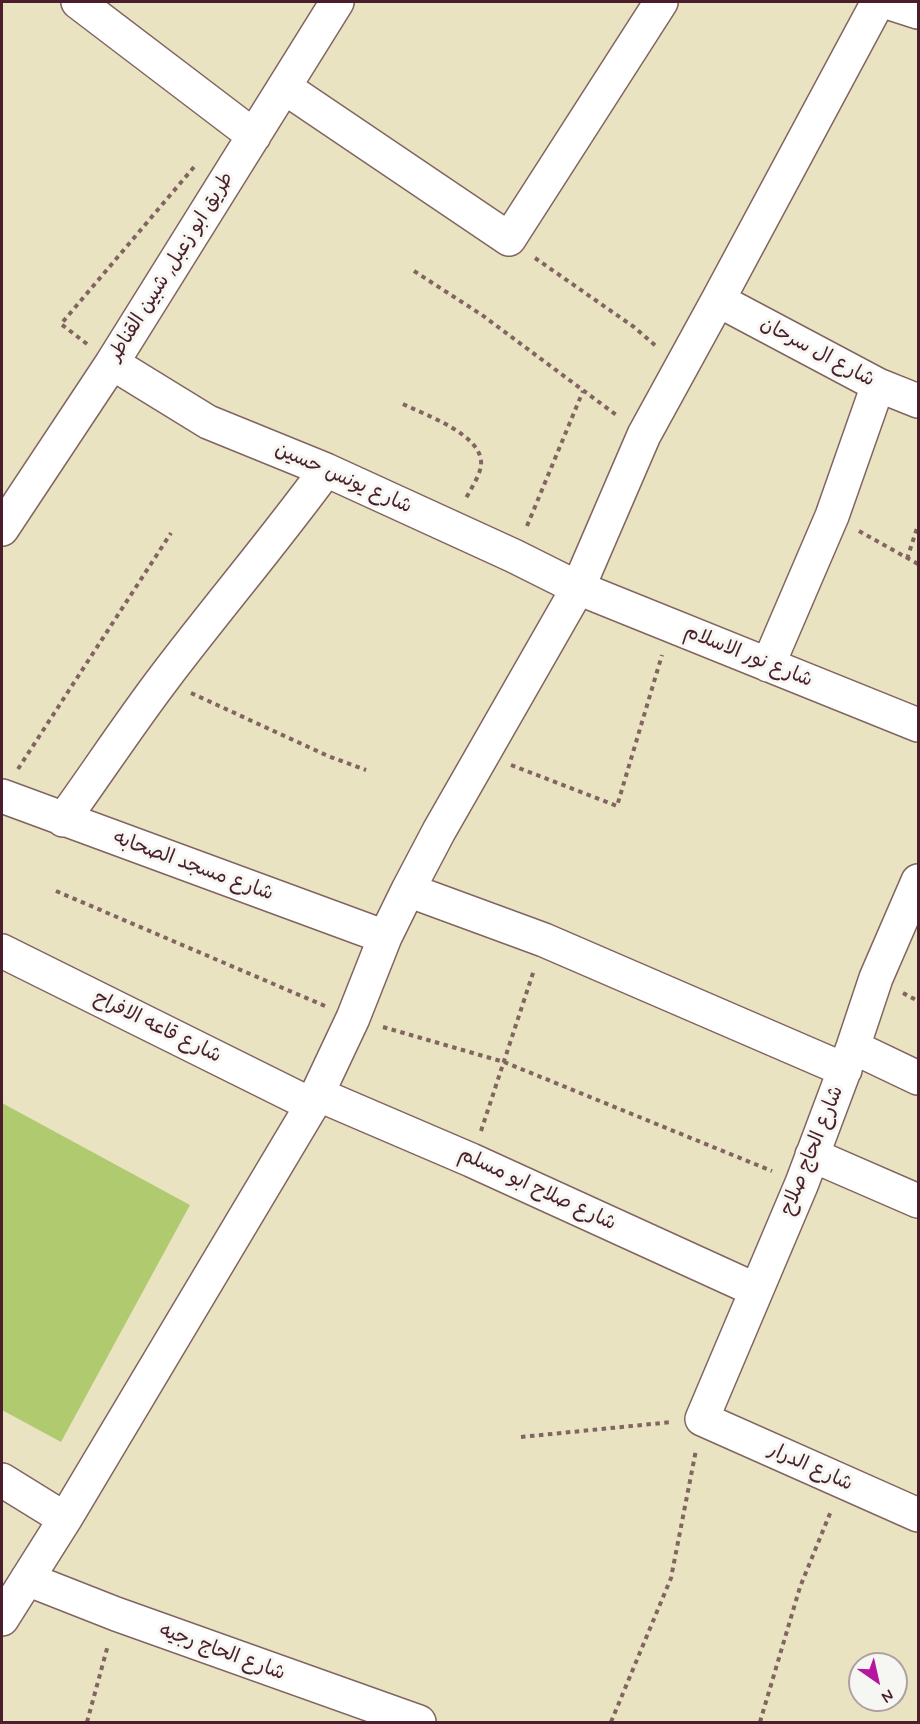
<!DOCTYPE html>
<meta charset="utf-8">
<style>
body{margin:0}
#map{position:relative;width:920px;height:1724px;overflow:hidden;background:#e9e3c2;font-family:Mynerve,sans-serif}
canvas{display:block}
.frame{position:absolute;inset:0;border:3px solid #4a1f2b;pointer-events:none}
.north{position:absolute;left:848px;top:1652px;width:60px;height:60px;box-sizing:border-box;background:#f6f6f2;border:2px solid #b1a0a2;border-radius:50%;rotate:146deg;font-size:16px;font-weight:700;line-height:24px;text-align:center;color:#4a1f2b}
.north::after{content:'';display:block;margin:auto;width:21px;height:27px;background:#b5179e;clip-path:polygon(50% 0,100% 100%,50% 72%,0 100%)}
</style>
<div id="map">
<canvas width="920" height="1724"></canvas>
<div class="frame"></div>
<div class="north">N</div>
</div>
<script>
const g = document.querySelector('canvas').getContext('2d');
g.lineJoin = 'round';
function fillPath(path, color) { g.fillStyle = color; g.fill(path, 'evenodd'); }
function strokePath(path, color, width, dash) { g.strokeStyle = color; g.lineWidth = width; g.lineCap = dash ? 'butt' : 'round'; g.setLineDash(dash || []); g.stroke(path); }
function drawText(font, color, halo, rows, align = 'center') {
  g.font = font + ' Mynerve,"Playpen Sans Arabic",sans-serif'; g.lineWidth = 6; g.setLineDash([]); g.textBaseline = 'middle'; g.strokeStyle = halo; g.fillStyle = color; for (const [text, x, y, turn = 0] of rows) {
    g.save(); g.translate(x, y); g.rotate((+turn || 0) * Math.PI / 180); g.textAlign = isNaN(turn) ? turn : align; if (halo) g.strokeText(text, 0, 0); g.fillText(text, 0, 0); g.restore();
  }
}
const green = new Path2D(`
 M2 1103 190 1205 61 1442 2 1410Z`);
const path = new Path2D(`
 M535 258 634 327 657 347
 M414 271 482 315 619 417
 M87 344 61 324 194 167
 M403 404C425 415 484 435 481 465 480 476 470 490 465 500
 M527 526 583 391
 M859 531 918 564
 M907 559 918 525
 M191 693 328 756 366 770
 M511 765 617 806 662 655
 M18 769 171 533
 M56 891 325 1006
 M903 993 918 1001
 M383 1027 504 1062 772 1171
 M481 1131 534 970
 M521 1437 672 1422
 M87 1722 108 1645
 M611 1722 671 1578 696 1450
 M760 1722 800 1587 831 1511`);
const minor = new Path2D(`
 M78 2 254 136
 M887 2 918 12
 M284 87 509 239 661 2
 M718 300 878 385 918 401
 M112 363 208 422 326 470 514 556 578 588 918 725
 M2 529 112 363 337 2
 M768 665 832 516 878 385
 M2 796 385 937
 M63 820C97 773 129 724 164 678 217 608 274 541 326 470
 M918 881 876 978 853 1047 802 1183 702 1419 918 1515
 M408 890 544 940 845 1070
 M2 951 312 1105
 M853 1047 918 1078
 M317 1094 471 1160 756 1290
 M812 1155 918 1201
 M2 1480 65 1519
 M27 1579 116 1614 419 1722
 M2 1619 65 1519 312 1105 353 1018 385 937 408 890 439 831 578 588 644 435 718 300 878 2`);
const streetNames = [
 ["طريق ابو زعبل, شبين القناطر",172,267,-58],
 ["شارع ال سرحان",817,353,28],
 ["شارع يونس حسين",343,479,24],
 ["شارع نور الاسلام",748,657,22],
 ["شارع مسجد الصحابه",193,867,20],
 ["شارع قاعه الافراح",157,1028,26],
 ["شارع الحاج صلاح",813,1151,-68],
 ["شارع صلاح ابو مسلم",537,1190,25],
 ["شارع الدرار",810,1468,24],
 ["شارع الحاج رجيه",222,1653,20]
];
fillPath(green, '#b0ca70');
strokePath(minor, '#826460', 36);
strokePath(path, '#826460', 4, [4.5, 4.5]);
strokePath(minor, '#fff', 33);
drawText('20px', '#4a1f2b', '#f6f6f2', streetNames);
</script>
